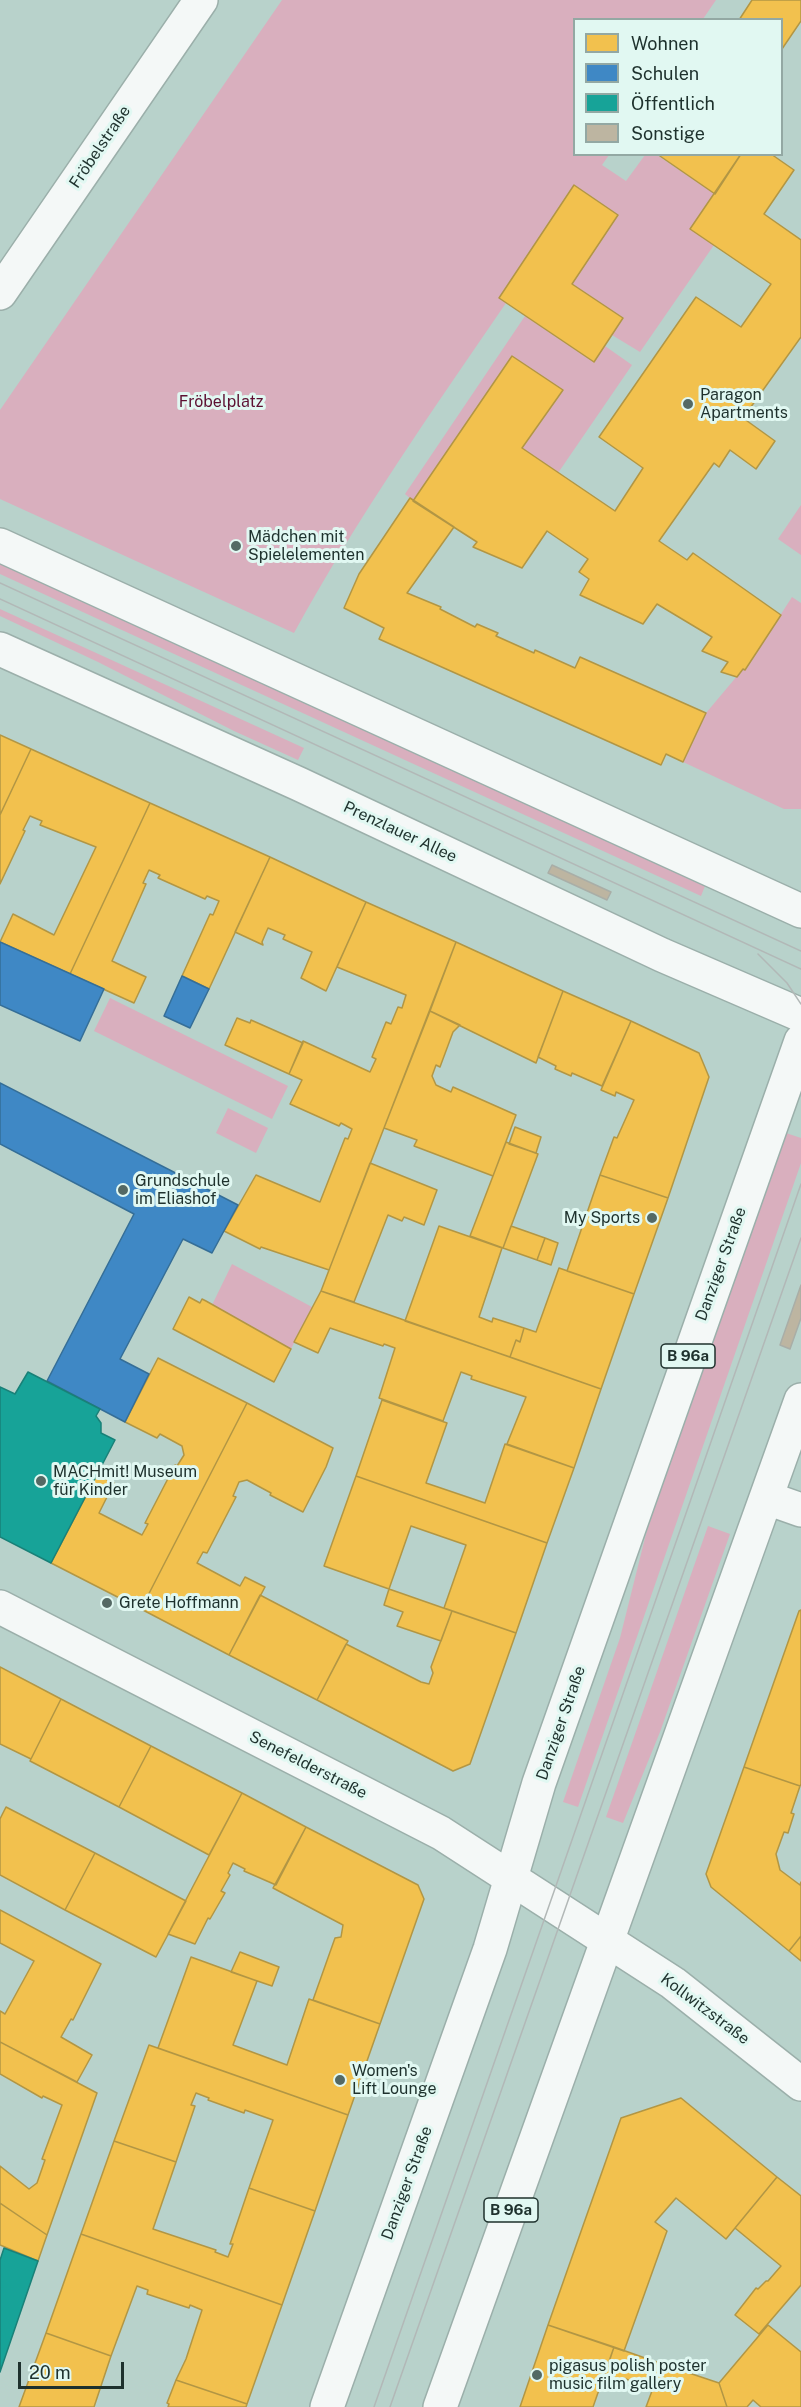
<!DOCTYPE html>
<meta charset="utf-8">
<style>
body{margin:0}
#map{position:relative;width:801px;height:2407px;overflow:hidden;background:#b8d2cb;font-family:"Public Sans",sans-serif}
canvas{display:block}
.legend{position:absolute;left:573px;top:18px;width:210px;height:138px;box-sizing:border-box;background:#e1f8f2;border:2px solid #93a8a3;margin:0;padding:8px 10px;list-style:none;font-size:18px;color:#1e312d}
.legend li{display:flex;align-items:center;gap:12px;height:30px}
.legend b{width:30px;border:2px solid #93a8a3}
.scale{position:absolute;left:18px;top:2362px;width:106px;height:27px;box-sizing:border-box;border:3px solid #1e312d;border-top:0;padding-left:8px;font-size:18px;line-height:21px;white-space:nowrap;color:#1e312d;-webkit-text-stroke:4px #e1f8f2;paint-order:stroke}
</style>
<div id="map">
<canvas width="801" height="2407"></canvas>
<ul class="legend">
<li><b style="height:16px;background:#f2c14e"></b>Wohnen</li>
<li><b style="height:16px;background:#3f88c5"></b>Schulen</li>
<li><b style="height:16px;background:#17a398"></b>Öffentlich</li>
<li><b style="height:16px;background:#bdb5a1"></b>Sonstige</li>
</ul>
<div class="scale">20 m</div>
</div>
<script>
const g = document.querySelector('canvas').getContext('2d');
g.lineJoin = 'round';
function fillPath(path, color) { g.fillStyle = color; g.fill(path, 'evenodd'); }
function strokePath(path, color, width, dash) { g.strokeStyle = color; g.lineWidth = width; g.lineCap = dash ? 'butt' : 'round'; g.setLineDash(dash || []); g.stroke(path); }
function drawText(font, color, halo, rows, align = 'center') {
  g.font = font + ' "Public Sans",sans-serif'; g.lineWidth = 6; g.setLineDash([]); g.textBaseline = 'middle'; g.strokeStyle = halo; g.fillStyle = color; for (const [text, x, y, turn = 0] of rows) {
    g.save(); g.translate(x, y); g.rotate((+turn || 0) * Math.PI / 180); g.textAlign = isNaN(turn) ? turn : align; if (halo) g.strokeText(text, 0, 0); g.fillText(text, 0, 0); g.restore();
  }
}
const green = new Path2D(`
 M282 0H716L703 19 574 20V154L609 155 602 165 626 181 645 155H657L715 194 690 229 714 245 640 352 612 335 623 318 572 284 618 215 574 185 499 298 506 303C432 411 357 518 294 633L0 499V410Z
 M525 316 594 362 605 346 632 365 558 473 522 448 562 390 512 356 413 501 405 494Z
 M801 505V555L778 539Z
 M0 562 705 886 701 896 0 574Z
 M792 597 801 603V809H784L683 762 706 713 743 669 745 670Z
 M0 609 304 748 298 760 234 731 98 662 0 616Z
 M110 998 288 1086 272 1119 94 1031Z
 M228 1108 268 1128 256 1153 216 1133Z
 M786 1133 801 1138V1163L578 1807 563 1802 620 1638 647 1530Z
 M232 1264 312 1307 291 1349 212 1305Z
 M708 1526 730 1534 660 1732 623 1823 606 1817Z`);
const homes = new Path2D(`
 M752 0H801V21L782 49V20H739Z
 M657 154H741L715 194Z
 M741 154H771L794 170 764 214 801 240V337L743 418 775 441 756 469 730 450 719 467 714 463 659 541 687 560 693 553 781 615 745 670 743 669 737 677 721 672 728 662 702 651 712 637 657 604 643 624 580 595 589 579 579 572 588 559 547 531 522 568 473 547 477 542 413 501 512 356 563 390 522 448 615 511 643 468 599 437 696 297 741 327 771 284 690 229Z
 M574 185 618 215 572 284 623 318 594 362 499 298Z
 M410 498 454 527 407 593 441 607 440 609 475 627 477 624 498 633 496 636 534 653 535 650 575 668 580 657 706 713 683 762 666 754 661 765 379 639 384 628 344 608 359 574Z
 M0 735 31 749 0 815Z
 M31 749 150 803 70 974 0 942 13 914 54 935 96 847 40 825 42 821 30 816 23 830 25 831 0 884V815Z
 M150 803 270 857 209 989 182 976 210 914 213 915 219 901 207 896 205 899 158 878 160 875 149 870 143 883 146 884 112 961 146 977 134 1003 70 974Z
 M270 857 366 902 326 991 301 978 312 952 283 939 285 935 268 928 262 942 263 945 235 932Z
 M366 902 456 942 329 1270 261 1247 260 1249 224 1231 256 1175 320 1202 345 1138 348 1139 352 1129 341 1123 339 1126 290 1104 302 1080 289 1074 303 1041 370 1072 376 1059 372 1057 386 1022 391 1024 398 1007 402 1008 406 995 337 967Z
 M456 942 563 991 536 1063 430 1011Z
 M563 991 631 1021 602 1086 572 1073 571 1076 555 1069 556 1066 538 1057Z
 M430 1011 460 1025 453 1032 440 1067 436 1065 432 1076 436 1085 451 1092 453 1087 516 1115 493 1176 414 1146 417 1140 384 1128Z
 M237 1018 250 1023 251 1020 303 1043 289 1074 225 1045Z
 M631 1021 699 1053 709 1077 668 1198 600 1175 614 1137 617 1138 634 1100 616 1092 615 1096 601 1090Z
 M515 1127 541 1137 536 1153 509 1144Z
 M506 1142 538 1154 503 1248 470 1236Z
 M370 1163 437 1190 424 1225 404 1217 402 1221 388 1215 354 1302 321 1291Z
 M600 1175 668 1198 634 1294 567 1271Z
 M439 1226 502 1248 479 1317 492 1322 493 1318 524 1328 520 1342 516 1340 510 1357 405 1321Z
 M511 1226 545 1238 537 1260 503 1248Z
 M545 1238 558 1243 551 1265 537 1260Z
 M559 1268 634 1294 601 1389 510 1357 516 1340 520 1342 524 1328 536 1332Z
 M321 1291 601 1389 574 1468 507 1444 526 1397 471 1379 472 1376 461 1372 443 1421 379 1398 395 1348 384 1344 383 1346 330 1328 318 1353 294 1342Z
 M189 1297 200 1303 202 1299 206 1301 291 1349 274 1382 173 1329Z
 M158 1358 247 1403 141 1609 51 1563 97 1475 114 1483 99 1513 142 1535 148 1524 145 1523 175 1465 177 1466 184 1455 182 1446 160 1434 157 1438 125 1422Z
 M382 1400 447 1423 426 1483 485 1503 505 1444 574 1468 547 1543 356 1476Z
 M247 1403 333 1448 326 1467 303 1512 270 1495 271 1493 247 1480 239 1482 233 1496 236 1497 207 1553 203 1552 197 1563 240 1586 245 1577 265 1587 229 1655 141 1609Z
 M356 1476 547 1543 516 1633 444 1608 466 1545 411 1526 389 1589 324 1566Z
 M389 1589 452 1611 441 1641 397 1626 403 1612 384 1605Z
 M260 1595 348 1641 317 1700 229 1655Z
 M801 1610V1784L800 1786 744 1767 799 1611Z
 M452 1611 516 1633 470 1764 453 1771 317 1700 346 1644 421 1682 429 1684 433 1673 431 1667Z
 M0 1667 61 1699 31 1759 0 1744Z
 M61 1699 151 1746 119 1807 30 1761Z
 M151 1746 242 1793 209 1855 119 1807Z
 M744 1767 800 1786 791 1813 794 1814 788 1833 784 1832 776 1854 780 1870 800 1885 801 1882V1936L789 1951 711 1887 706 1874Z
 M242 1793 306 1827 276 1885 244 1871 245 1869 233 1863 228 1873 230 1875 221 1891 225 1893 210 1919 208 1918 195 1944 168 1934Z
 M6 1807 95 1853 65 1910 0 1875V1819Z
 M306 1827 418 1885 424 1899 380 2024 313 2000 335 1938 341 1937 343 1925 273 1888Z
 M95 1853 186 1901 156 1957 65 1910Z
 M0 1910 101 1964 73 2020 71 2019 61 2037 92 2055 77 2082 0 2042V2011L5 2014 34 1961 0 1943Z
 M801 1936V1961L789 1951Z
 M240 1952 279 1967 272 1986 231 1972Z
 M191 1957 257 1981 233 2045 287 2065 309 1999 380 2024 348 2115 158 2048Z
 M0 2042 97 2093 47 2235 0 2203V2166L29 2189 37 2183 45 2160 42 2159 62 2105 43 2096 42 2098 0 2074Z
 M149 2045 348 2115 315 2211 249 2188 273 2120 245 2110 244 2113 208 2100 209 2098 196 2093 191 2105 195 2106 176 2162 114 2141Z
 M681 2098 777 2177 726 2239 676 2198 655 2222 667 2231 624 2351 548 2325 621 2118Z
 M114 2141 176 2162 153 2229 216 2250 215 2252 228 2257 233 2244H230L249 2188 315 2211 282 2305 81 2234Z
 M777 2177 801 2196V2285L759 2334 735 2315 756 2288 758 2289 766 2281H768L781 2266 735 2228Z
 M0 2203 47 2235 38 2261 0 2245Z
 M81 2234 282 2305 247 2404 176 2380 186 2359 202 2310 190 2305 189 2308 147 2294 148 2290 137 2286 111 2356 46 2333Z
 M548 2325 614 2347 593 2407H520Z
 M768 2325 801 2352V2407H761L753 2400 747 2407H727L719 2383Z
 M46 2333 111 2356 94 2407H19Z
 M614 2347 662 2364 653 2389 623 2378 620 2386 603 2380Z
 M662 2364 719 2383 727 2407H646Z
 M176 2380 247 2404 246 2407H168L169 2404 167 2403Z`);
const schools = new Path2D(`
 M0 942 104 989 80 1041 0 1005Z
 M182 976 209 989 190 1028 164 1016Z
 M0 1083 238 1205 212 1253 183 1239 120 1359 149 1374 125 1422 47 1381 134 1214 0 1144Z`);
const public = new Path2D(`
 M28 1372 100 1409 96 1416 101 1423V1433L115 1440 51 1563 0 1537V1387L15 1394Z
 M4 2248 38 2261 0 2372V2260Z`);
const building = new Path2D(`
 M552 865 611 892 607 900 548 873Z
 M801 1285V1318L790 1349 780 1345Z`);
const street = new Path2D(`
 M0 293 201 0
 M767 1498 801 1510
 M0 1607 441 1833 673 1983 801 2084`);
const primary = new Path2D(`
 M0 545 801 911
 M0 649 299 784 662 955 801 1015
 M327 2407 490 1949 539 1783 801 1041
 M440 2407 801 1400`);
const tram = new Path2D(`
 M0 583 801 951
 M0 599 801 969
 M758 954 787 983 801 1004
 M374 2407 801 1184
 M390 2407 801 1238`);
const markers = [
 [688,404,6,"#546964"],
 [236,546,6,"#546964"],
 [123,1190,6,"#546964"],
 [652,1218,6,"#546964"],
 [41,1481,6,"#546964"],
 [107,1603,6,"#546964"],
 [340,2080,6,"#546964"],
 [537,2375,6,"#546964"]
];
const shields = [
 [688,1356,54],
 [511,2210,54]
];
const shieldNames = [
 ["B 96a",688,1356],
 ["B 96a",511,2210]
];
const streetNames = [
 ["Fröbelstraße",100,147,-56],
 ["Prenzlauer Allee",400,832,25],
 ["Danziger Straße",721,1264,-70],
 ["Danziger Straße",561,1723,-71],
 ["Senefelderstraße",308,1765,27],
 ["Kollwitzstraße",705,2009,37],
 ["Danziger Straße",407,2183,-70]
];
const poiNames = [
 ["Paragon",700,395],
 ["Apartments",700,413],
 ["Mädchen mit",248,537],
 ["Spielelementen",248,555],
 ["Grundschule",135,1181],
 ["im Eliashof",135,1199],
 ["My Sports",640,1218,"right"],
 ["MACHmit! Museum",53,1472],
 ["für Kinder",53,1490],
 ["Grete Hoffmann",119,1603],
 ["Women's",352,2071],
 ["Lift Lounge",352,2089],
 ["pigasus polish poster",549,2366],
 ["music film gallery",549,2384]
];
const parkNames = [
 ["Fröbelplatz",221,402]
];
fillPath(green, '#d9afbe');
fillPath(homes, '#f2c14e');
strokePath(homes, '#b29644', 1.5);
fillPath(schools, '#3f88c5');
strokePath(schools, '#356e97', 1.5);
fillPath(public, '#17a398');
strokePath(public, '#198178', 1.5);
fillPath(building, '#bdb5a1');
strokePath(building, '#a9aea7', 1.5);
strokePath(street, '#9bafaa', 36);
strokePath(primary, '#9bafaa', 36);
strokePath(street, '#f4f8f7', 33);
strokePath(primary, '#f4f8f7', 33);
strokePath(tram, '#b2b8b7', 1.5);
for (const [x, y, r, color] of markers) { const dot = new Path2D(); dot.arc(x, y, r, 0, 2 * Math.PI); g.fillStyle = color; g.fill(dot); strokePath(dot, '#e1f8f2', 2); }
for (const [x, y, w] of shields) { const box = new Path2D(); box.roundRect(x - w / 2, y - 12, w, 24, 4.5); g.fillStyle = '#e1f8f2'; g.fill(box); strokePath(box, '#1e312d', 1.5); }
drawText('bold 15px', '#1e312d', null, shieldNames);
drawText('16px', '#1e312d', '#e1f8f2', streetNames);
drawText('16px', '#1e312d', '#e1f8f2', poiNames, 'left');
drawText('16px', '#5d1032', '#e1f8f2', parkNames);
</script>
